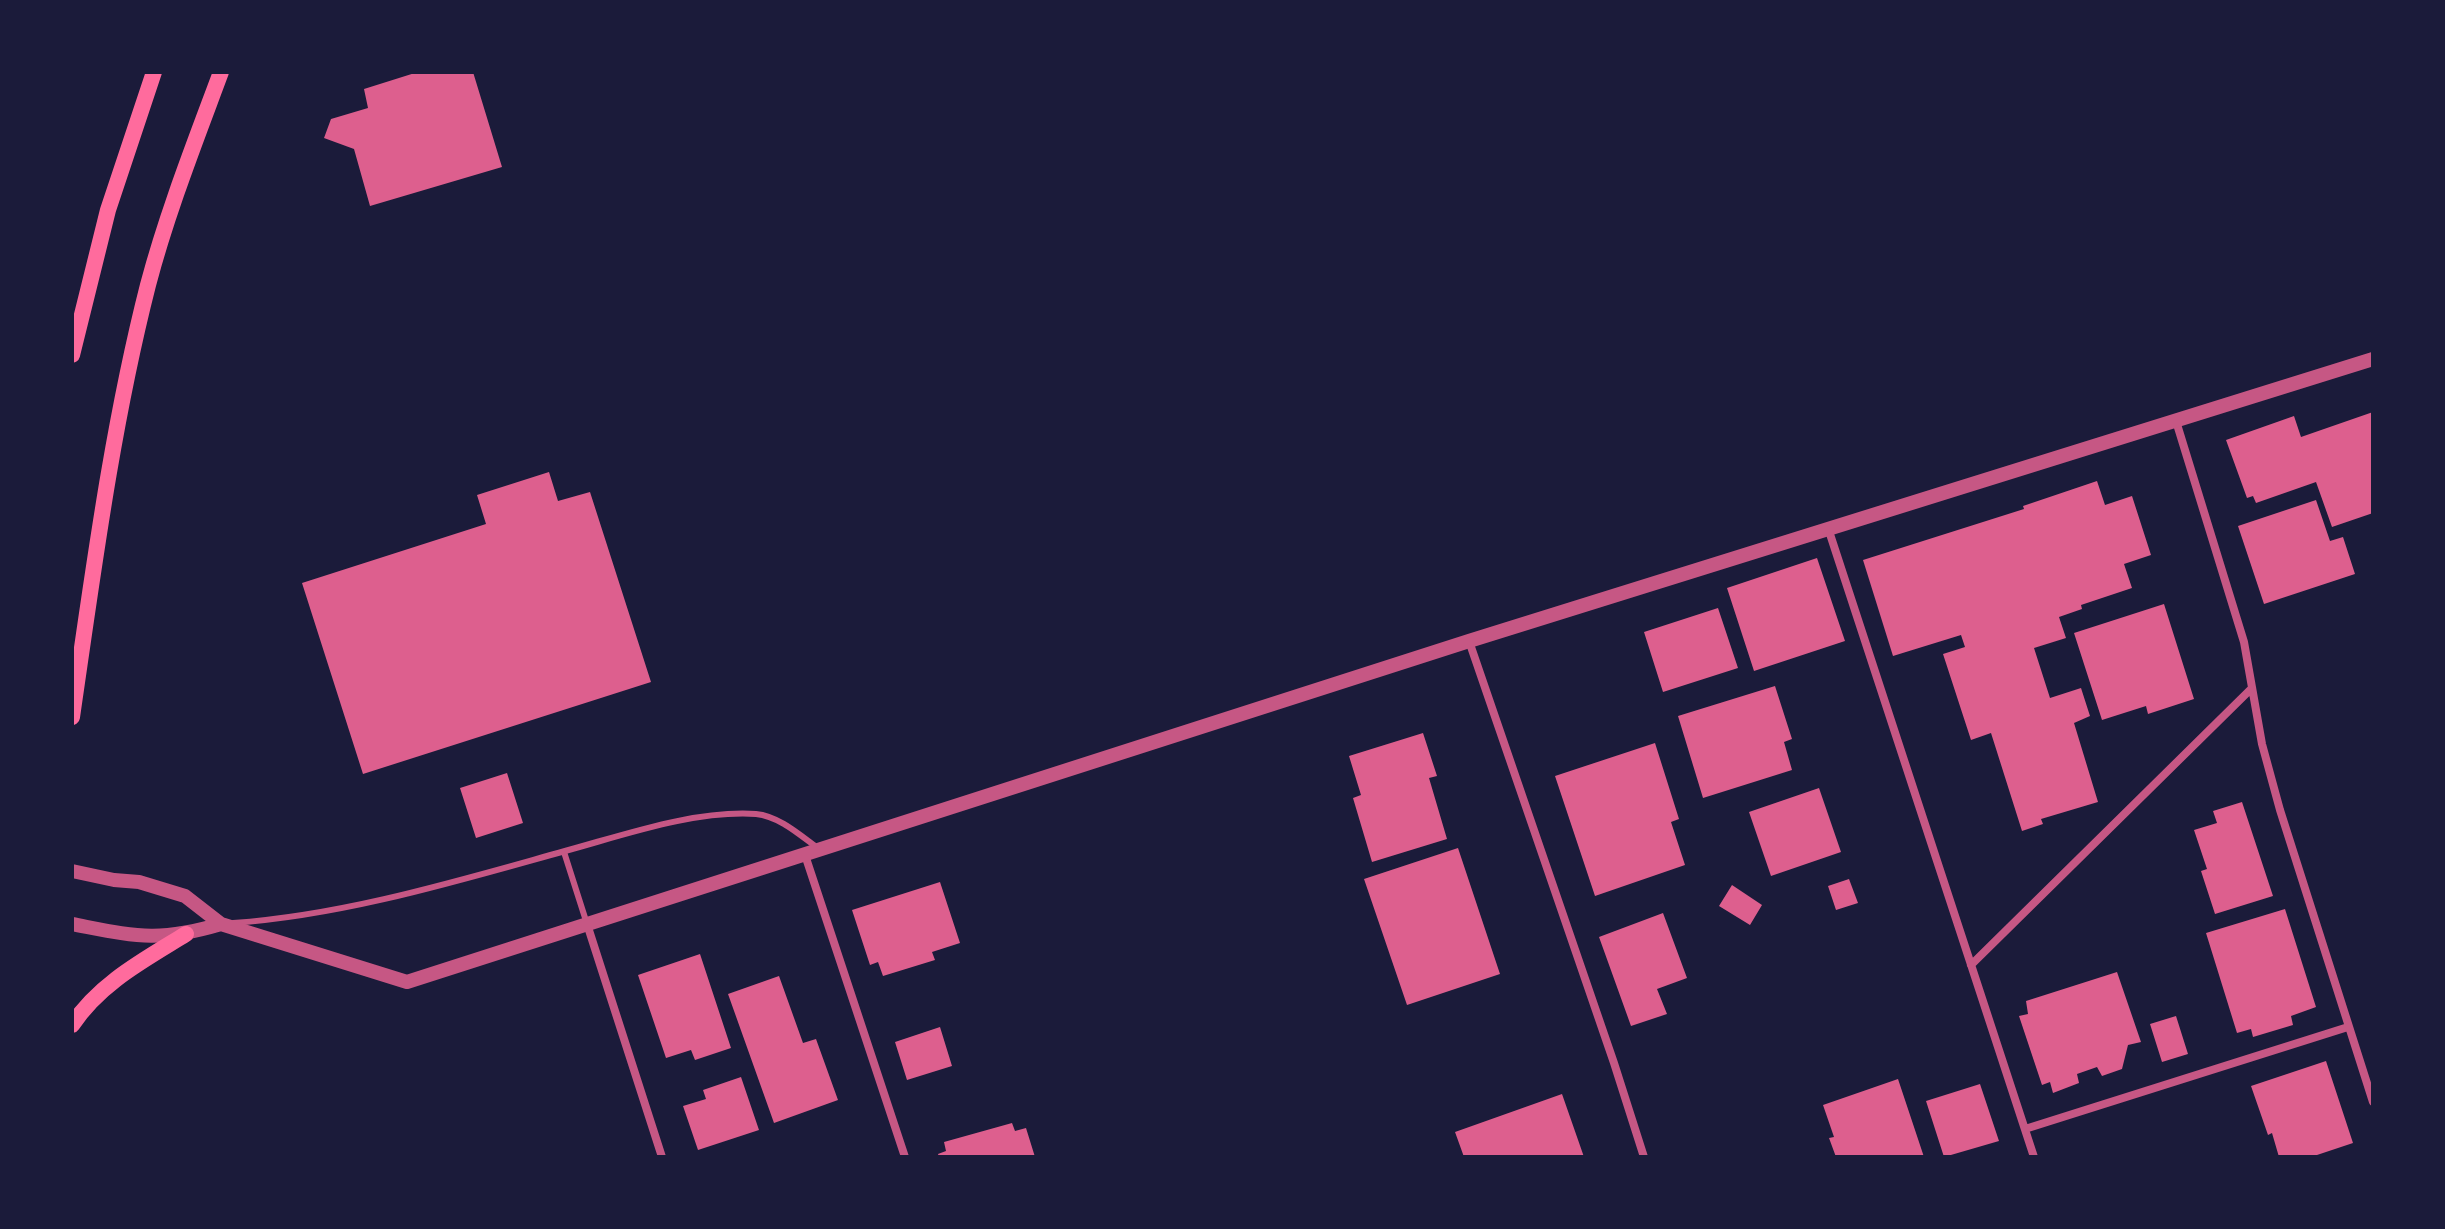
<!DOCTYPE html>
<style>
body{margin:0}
#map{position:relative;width:2445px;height:1229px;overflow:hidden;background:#1b1b3a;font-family:Ubuntu,sans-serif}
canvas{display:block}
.frame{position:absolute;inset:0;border:74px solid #1b1b3a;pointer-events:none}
</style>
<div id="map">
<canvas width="2445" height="1229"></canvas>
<div class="frame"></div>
</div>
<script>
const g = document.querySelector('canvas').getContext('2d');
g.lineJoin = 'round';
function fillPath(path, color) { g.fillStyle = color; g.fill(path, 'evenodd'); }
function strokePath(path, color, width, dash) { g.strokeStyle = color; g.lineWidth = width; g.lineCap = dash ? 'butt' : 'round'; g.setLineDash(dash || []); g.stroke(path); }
const building = new Path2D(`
 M418 72H473L502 167 370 206 354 149 324 138 331 119 368 108 364 89Z
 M2373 412V513L2332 527 2316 482 2256 503 2253 496 2247 498 2226 440 2294 416 2301 437Z
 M549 472 558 501 590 492 651 682 363 774 302 583 486 524 477 495Z
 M2097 481 2105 505 2132 496 2151 555 2124 564 2132 588 2081 605 2082 609 2059 617 2066 638 2034 648 2050 698 2081 688 2090 716 2074 723 2098 802 2041 819 2043 824 2022 831 1991 733 1971 740 1943 654 1965 647 1961 635 1893 656 1863 560 2024 509 2023 506Z
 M2316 500 2330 541 2343 537 2355 574 2264 604 2238 526Z
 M1817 558 1845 641 1754 671 1727 588Z
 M2164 604 2194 699 2148 714 2146 706 2102 720 2074 633Z
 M1718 608 1738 668 1663 692 1644 632Z
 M1775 686 1792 739 1784 742 1792 770 1703 798 1678 716Z
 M1423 733 1437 776 1429 778 1447 839 1372 862 1353 798 1361 795 1349 756Z
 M1655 743 1679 819 1671 822 1685 865 1595 896 1555 776Z
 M507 773 523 823 476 838 460 788Z
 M1819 788 1841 852 1771 876 1749 812Z
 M2242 802 2273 896 2215 914 2201 871 2207 869 2194 830 2217 823 2213 811Z
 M1458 848 1500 974 1407 1005 1364 879Z
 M1849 879 1858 903 1836 910 1828 886Z
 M940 882 960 943 932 952 935 960 883 976 878 962 870 965 852 910Z
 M1732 885 1762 905 1750 925 1719 906Z
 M2285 909 2316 1007 2291 1016 2293 1025 2253 1037 2251 1029 2237 1033 2206 933Z
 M1663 913 1687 978 1657 989 1667 1014 1631 1026 1599 937Z
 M700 954 731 1048 695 1060 691 1050 666 1058 638 975Z
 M2117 972 2141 1042 2128 1045 2122 1069 2102 1076 2097 1067 2077 1074 2079 1083 2053 1093 2050 1082 2042 1085 2019 1016 2028 1014 2026 1001Z
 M779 976 803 1043 816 1039 838 1100 774 1123 728 994Z
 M2176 1016 2188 1054 2162 1062 2150 1024Z
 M940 1027 952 1066 907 1080 895 1042Z
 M2326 1061 2353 1143 2311 1157H2279L2272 1133 2268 1135 2251 1086Z
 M741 1077 759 1130 698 1150 683 1106 706 1099 703 1090Z
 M1898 1079 1924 1157H1836L1829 1138 1834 1137 1823 1105Z
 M1980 1084 1999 1141 1944 1157 1926 1101Z
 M1562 1094 1584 1157H1464L1455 1132Z
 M1012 1123 1015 1131 1026 1128 1035 1157H939L938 1154 946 1151 944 1142Z`);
const service = new Path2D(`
 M564 852 587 924
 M233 923C345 915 457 881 565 851 624 835 694 810 756 814 779 816 801 836 819 849`);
const minor = new Path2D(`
 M2176 421 2244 642 2262 744 2280 810 2373 1102
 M1828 528 2034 1157
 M1469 641 1614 1063 1644 1157
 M805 855 905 1157
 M587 924 662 1157
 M1971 965 2252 688
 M2025 1129 2348 1027`);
const tertiary = new Path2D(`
 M72 871 114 880 139 882 185 896 221 924 407 982 1469 641 2373 359
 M72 924C135 936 157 943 221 924`);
const secondary = new Path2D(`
 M72 355 108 210 154 72
 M72 717C93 573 112 426 148 285 167 213 195 142 221 72
 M72 1025C100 983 144 960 186 934`);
fillPath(building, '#dd5f8e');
strokePath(service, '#c65784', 6);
strokePath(minor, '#c65784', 8);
strokePath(tertiary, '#c65784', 14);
strokePath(secondary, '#ff6b9d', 16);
</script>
